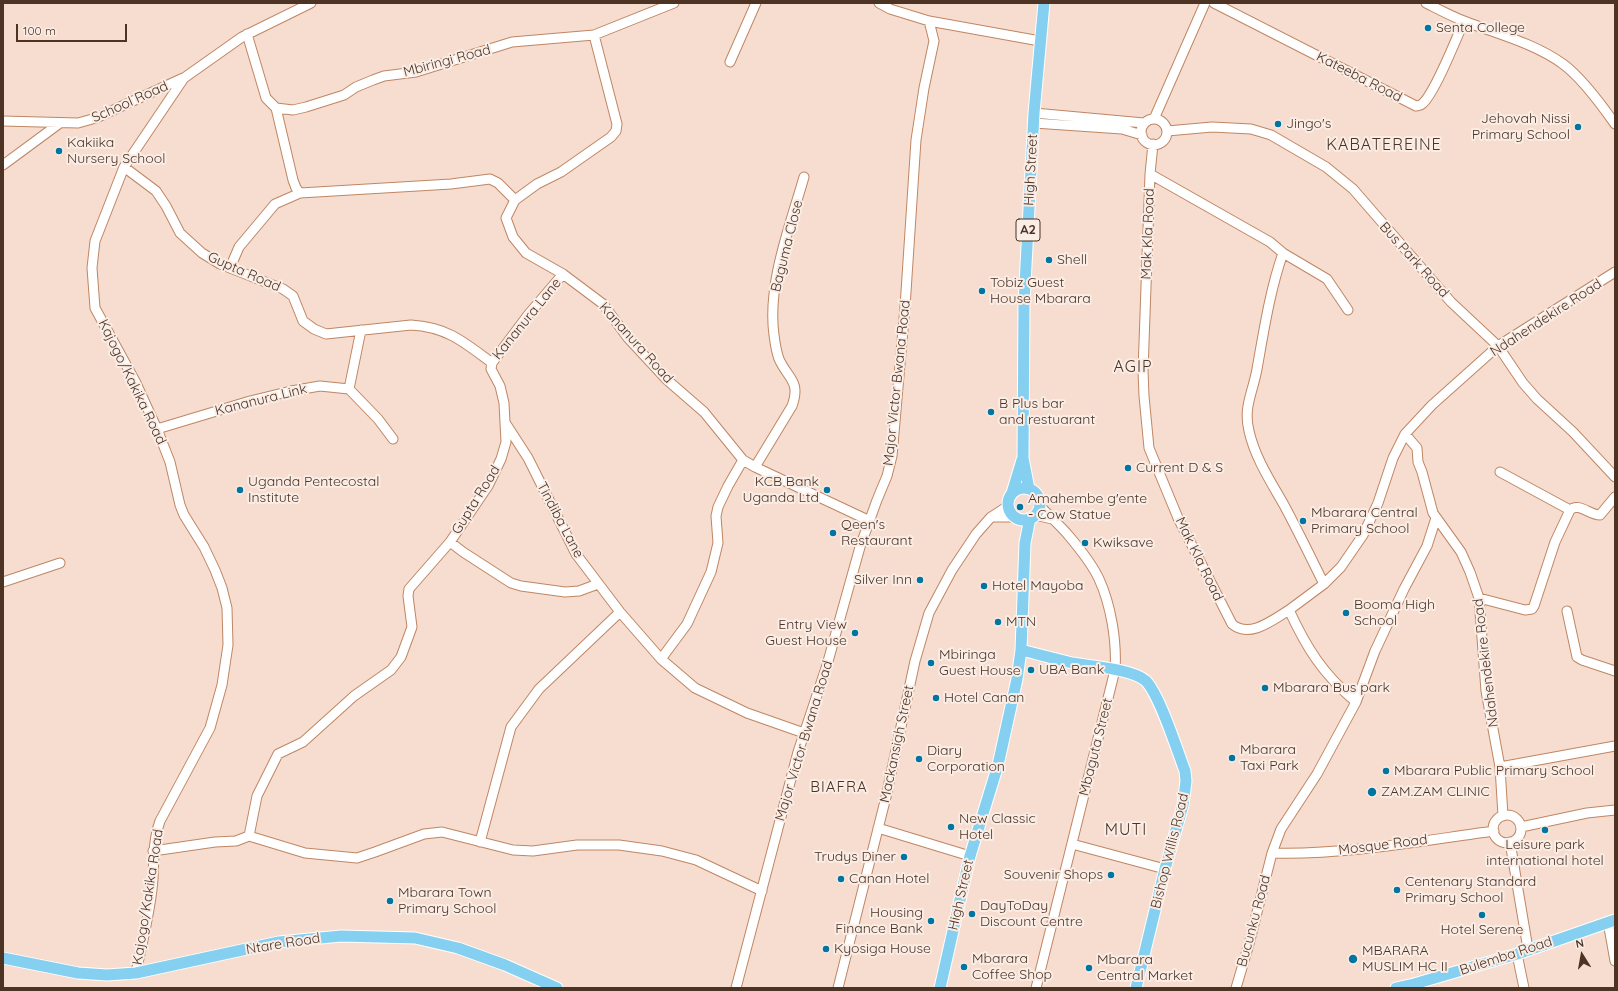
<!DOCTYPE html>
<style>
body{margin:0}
#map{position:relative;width:1618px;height:991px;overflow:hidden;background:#f7ddcf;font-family:Quicksand,sans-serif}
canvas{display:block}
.frame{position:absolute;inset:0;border:4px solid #4c3324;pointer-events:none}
.north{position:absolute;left:1562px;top:935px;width:40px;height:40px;-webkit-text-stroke:3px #faede6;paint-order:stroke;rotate:349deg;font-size:11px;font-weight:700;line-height:16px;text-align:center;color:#4c3324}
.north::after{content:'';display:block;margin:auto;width:14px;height:18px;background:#4c3324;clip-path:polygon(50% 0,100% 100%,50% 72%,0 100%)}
.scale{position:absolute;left:16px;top:24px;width:111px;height:18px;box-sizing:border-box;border:2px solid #4c3324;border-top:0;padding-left:5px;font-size:12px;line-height:14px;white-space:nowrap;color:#4c3324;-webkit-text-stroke:3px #faede6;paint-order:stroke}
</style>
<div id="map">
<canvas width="1618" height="991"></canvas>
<div class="frame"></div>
<div class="north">N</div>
<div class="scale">100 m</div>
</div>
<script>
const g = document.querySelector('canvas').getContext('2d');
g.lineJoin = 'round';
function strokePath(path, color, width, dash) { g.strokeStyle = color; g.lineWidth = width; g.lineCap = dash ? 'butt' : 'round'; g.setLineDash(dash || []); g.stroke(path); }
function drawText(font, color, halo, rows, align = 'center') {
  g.font = font + ' Quicksand,sans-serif'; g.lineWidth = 4; g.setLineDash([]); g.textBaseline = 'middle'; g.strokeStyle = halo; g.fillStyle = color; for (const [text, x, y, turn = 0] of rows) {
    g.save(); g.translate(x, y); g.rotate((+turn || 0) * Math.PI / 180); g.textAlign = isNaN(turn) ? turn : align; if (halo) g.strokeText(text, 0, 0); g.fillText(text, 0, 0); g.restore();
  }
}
const minor = new Path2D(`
 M879 3 890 9 929 21 1040 41
 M1214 3 1416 106C1419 105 1420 106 1422 104 1434 95 1457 37 1464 21
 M1426 3C1438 9 1451 16 1464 21 1497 34 1534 43 1563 64 1582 78 1601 104 1615 124
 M247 34 266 98 276 108 293 110 306 107 344 95 356 87 373 80 384 76 416 72 512 42 594 35 674 3
 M730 62 756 3
 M276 108 293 180 296 188 300 193 451 184 490 179 498 183 515 200 506 218 513 237 526 253 563 274 603 304 628 338 666 379 704 412 743 460 755 467 870 521
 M1034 113 1144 123
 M1154 119 1205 3
 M1141 132a13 13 0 1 1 26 0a13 13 0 1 1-26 0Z
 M3 121 78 123 96 118 183 78
 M1034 123 1122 129 1142 135
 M1167 131 1212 127 1251 129 1271 135 1326 167 1353 189 1451 302 1498 346 1523 383 1537 399 1573 432 1615 477
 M1153 144 1150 174 1143 371 1144 396 1149 448 1178 518 1232 624C1249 639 1273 620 1289 610 1307 649 1323 674 1356 702L1317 774 1281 829 1272 853 1249 944 1236 988
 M3 165 60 123
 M124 167 156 191 166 206 180 233 202 253 220 264 283 289 293 296 303 321 314 329 326 334 411 325C447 327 464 342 492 363L491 369 500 386 504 403 506 442 501 459 488 486 450 542 409 589 408 596 412 627 401 657 391 670 354 696 303 742 278 754 257 796 249 836
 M1150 174 1270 242 1283 253C1270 290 1264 330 1257 369 1253 392 1243 407 1249 431 1255 458 1271 482 1284 505 1298 531 1311 558 1324 584
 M515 200 537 184 561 172 611 137 616 131 617 124 594 35
 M1283 253 1327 279 1348 310
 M230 268 239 247 275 204 300 193
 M492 363 528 315 563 274
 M349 389 361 330
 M506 424 528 458 576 554 620 612 661 659 695 688 747 713 804 733
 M157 429 250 401 291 391 320 386 349 389 378 419 393 439
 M755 467 792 406C801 381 788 379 779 359 776 351 775 343 774 335 767 284 790 226 804 177
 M1500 472 1570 510
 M1035 515 1052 519
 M991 517H1014
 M450 542 463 552 511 583 521 586 565 592 579 591 598 584
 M3 582 60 563
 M1479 598 1525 610 1532 609 1534 606 1555 542 1570 510C1579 502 1589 515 1600 515L1615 497
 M1289 610 1324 584 1341 567 1363 535 1378 503 1393 458 1405 434
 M1567 611 1577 657 1582 660 1615 671
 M661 659 687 624 711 572 718 543 716 516 718 507 728 486 743 460
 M1356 702 1375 651 1404 589 1427 546 1436 518
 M1500 767 1615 746
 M1493 829a14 14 0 1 1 28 0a14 14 0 1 1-28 0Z
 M1503 816 1500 767 1486 691 1479 598 1470 572 1461 552 1433 513 1422 472 1418 462 1417 448 1405 434 1432 405 1498 346 1615 272
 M1521 827 1587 813 1615 810
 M878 828 970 856
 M480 842 511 727 539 689 620 612
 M1510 842 1528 949
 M1072 844 1165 869
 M153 851 215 842 236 841 249 836 305 853 357 858 375 852 424 834 442 832 513 850 533 851 577 845H619L662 851 696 860 762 891
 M1272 853C1346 855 1420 841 1494 831
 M1608 922 1615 961
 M1517 954 1524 988
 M136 973C142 942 151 910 153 879 154 859 153 840 160 821L210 728 222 685 228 645 227 608 222 588 215 570 204 547 184 515 180 505 170 462 157 429 136 383 95 308 92 268 95 241 124 167 184 78 242 37 311 3
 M736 988 798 752 827 665 860 547 877 500 887 476 892 456 905 307 916 140 924 88 934 41 929 21
 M838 988 886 797 915 661 929 613 952 570 976 534 991 517 1008 506
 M1036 988 1115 670C1117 642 1111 605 1099 579 1092 564 1080 549 1069 536 1060 525 1049 516 1039 505`);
const major = new Path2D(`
 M1008 504a16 16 0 1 1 32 0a16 16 0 1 1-32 0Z
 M1029 489 1023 458 1024 303 1034 113 1044 3
 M1012 493 1022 460
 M1021 650C1038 654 1055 659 1072 663 1090 666 1133 669 1146 681 1160 696 1177 750 1185 771L1186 781 1183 805 1165 869 1136 988
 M3 958 78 973 107 975 136 973 279 942 341 936 415 938 458 948 505 965 557 988
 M940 988 970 856 998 765 1017 679 1021 650 1025 543 1030 518
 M1396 988 1414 984 1517 954 1615 920`);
const markers = [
 [1428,28,4,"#01759f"],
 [1278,124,4,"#01759f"],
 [1578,127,4,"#01759f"],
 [59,151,4,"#01759f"],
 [1049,260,4,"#01759f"],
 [982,291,4,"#01759f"],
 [991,412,4,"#01759f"],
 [1128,468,4,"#01759f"],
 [240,490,4,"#01759f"],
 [827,490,4,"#01759f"],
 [1020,507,4,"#01759f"],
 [1303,521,4,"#01759f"],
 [833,533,4,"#01759f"],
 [1085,543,4,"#01759f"],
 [920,580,4,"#01759f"],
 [984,586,4,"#01759f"],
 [1346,613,4,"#01759f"],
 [998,622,4,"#01759f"],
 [855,633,4,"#01759f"],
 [931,663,4,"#01759f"],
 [1031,670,4,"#01759f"],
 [1265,688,4,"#01759f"],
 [936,698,4,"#01759f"],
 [1232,758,4,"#01759f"],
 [919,759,4,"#01759f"],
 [1386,771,4,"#01759f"],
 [1372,792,5,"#01759f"],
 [951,827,4,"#01759f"],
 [1545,830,4,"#01759f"],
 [904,857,4,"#01759f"],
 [1111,875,4,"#01759f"],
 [841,879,4,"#01759f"],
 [1397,890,4,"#01759f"],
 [390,901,4,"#01759f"],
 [972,914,4,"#01759f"],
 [1482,915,4,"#01759f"],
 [931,921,4,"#01759f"],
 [826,949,4,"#01759f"],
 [1353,959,5,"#01759f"],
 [964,967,4,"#01759f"],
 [1089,968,4,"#01759f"]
];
const shields = [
 [1028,230,24]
];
const shieldNames = [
 ["A2",1028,230]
];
const poiNames = [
 ["Senta College",1436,28],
 ["Jehovah Nissi",1570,119,"right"],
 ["Primary School",1570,135,"right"],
 ["Jingo's",1286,124],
 ["Kakiika",67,143],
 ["Nursery School",67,159],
 ["Shell",1057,260],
 ["Tobiz Guest",990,283],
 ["House Mbarara",990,299],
 ["B Plus bar",999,404],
 ["and restuarant",999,420],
 ["Current D & S",1136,468],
 ["Uganda Pentecostal",248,482],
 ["Institute",248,498],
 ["KCB Bank",819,482,"right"],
 ["Uganda Ltd",819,498,"right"],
 ["Amahembe g'ente",1028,499],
 ["- Cow Statue",1028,515],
 ["Mbarara Central",1311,513],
 ["Primary School",1311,529],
 ["Qeen's",841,525],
 ["Restaurant",841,541],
 ["Kwiksave",1093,543],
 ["Silver Inn",912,580,"right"],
 ["Hotel Mayoba",992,586],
 ["Booma High",1354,605],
 ["School",1354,621],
 ["MTN",1006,622],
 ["Entry View",847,625,"right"],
 ["Guest House",847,641,"right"],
 ["Mbiringa",939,655],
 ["Guest House",939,671],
 ["UBA Bank",1039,670],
 ["Mbarara Bus park",1273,688],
 ["Hotel Canan",944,698],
 ["Mbarara",1240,750],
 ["Taxi Park",1240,766],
 ["Diary",927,751],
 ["Corporation",927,767],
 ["Mbarara Public Primary School",1394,771],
 ["ZAM.ZAM CLINIC",1381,792],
 ["New Classic",959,819],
 ["Hotel",959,835],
 ["Leisure park",1545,845,"center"],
 ["international hotel",1545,861,"center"],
 ["Trudys Diner",896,857,"right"],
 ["Souvenir Shops",1103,875,"right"],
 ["Canan Hotel",849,879],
 ["Centenary Standard",1405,882],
 ["Primary School",1405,898],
 ["Mbarara Town",398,893],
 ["Primary School",398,909],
 ["DayToDay",980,906],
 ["Discount Centre",980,922],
 ["Housing",923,913,"right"],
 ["Finance Bank",923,929,"right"],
 ["Hotel Serene",1482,930,"center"],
 ["Kyosiga House",834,949],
 ["MBARARA",1362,951],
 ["MUSLIM HC II",1362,967],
 ["Mbarara",972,959],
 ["Coffee Shop",972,975],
 ["Mbarara",1097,960],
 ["Central Market",1097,976]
];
const streetNames = [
 ["Mbiringi Road",447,61,-15],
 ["Kateeba Road",1359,77,27],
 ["School Road",130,102,-24],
 ["High Street",1031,170,-87],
 ["Mak Kla Road",1148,234,-88],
 ["Baguma Close",787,246,-76],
 ["Bus Park Road",1414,260,48],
 ["Gupta Road",244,272,24],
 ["Ndahendekire Road",1546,318,-33],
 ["Kananura Lane",527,319,-51],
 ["Kananura Road",636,343,48],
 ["Kajogo/Kakika Road",132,382,64],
 ["Major Victor Bwana Road",897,383,-84],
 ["Kananura Link",261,400,-14],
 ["Gupta Road",476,500,-58],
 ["Tindiba Lane",560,520,62],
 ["Mak Kla Road",1199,559,64],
 ["Ndahendekire Road",1486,663,-97],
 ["Major Victor Bwana Road",804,741,-73],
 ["Mackansigh Street",897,744,-78],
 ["Mbaguta Street",1096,747,-76],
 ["Mosque Road",1383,845,-7],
 ["Bishop Willis Road",1170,851,-76],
 ["High Street",961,895,-77],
 ["Kajogo/Kakika Road",148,897,-81],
 ["Bucunku Road",1254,921,-75],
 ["Ntare Road",283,944,-9],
 ["Bulemba Road",1506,956,-18]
];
const neighbourhoodNames = [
 ["BIAFRA",839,787]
];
const quarterNames = [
 ["KABATEREINE",1384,145],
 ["AGIP",1133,367],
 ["MUTI",1126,830]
];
strokePath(minor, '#bf8663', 11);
strokePath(major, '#fff', 13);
strokePath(minor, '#fff', 9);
strokePath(major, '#85d0f1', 11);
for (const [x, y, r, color] of markers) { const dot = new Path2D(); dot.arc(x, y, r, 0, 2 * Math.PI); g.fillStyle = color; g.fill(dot); strokePath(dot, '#faede6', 1.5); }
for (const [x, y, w] of shields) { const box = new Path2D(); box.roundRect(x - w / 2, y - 11, w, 22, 3); g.fillStyle = '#faede6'; g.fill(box); strokePath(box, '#4c3324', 1); }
drawText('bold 13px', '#4c3324', null, shieldNames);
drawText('14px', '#4c3324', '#faede6', poiNames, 'left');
drawText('14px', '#4c3324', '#faede6', streetNames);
g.letterSpacing = '1px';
drawText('15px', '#4c3324', '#faede6', neighbourhoodNames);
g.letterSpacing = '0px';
g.letterSpacing = '1px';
drawText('16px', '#4c3324', '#faede6', quarterNames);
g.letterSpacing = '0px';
</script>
